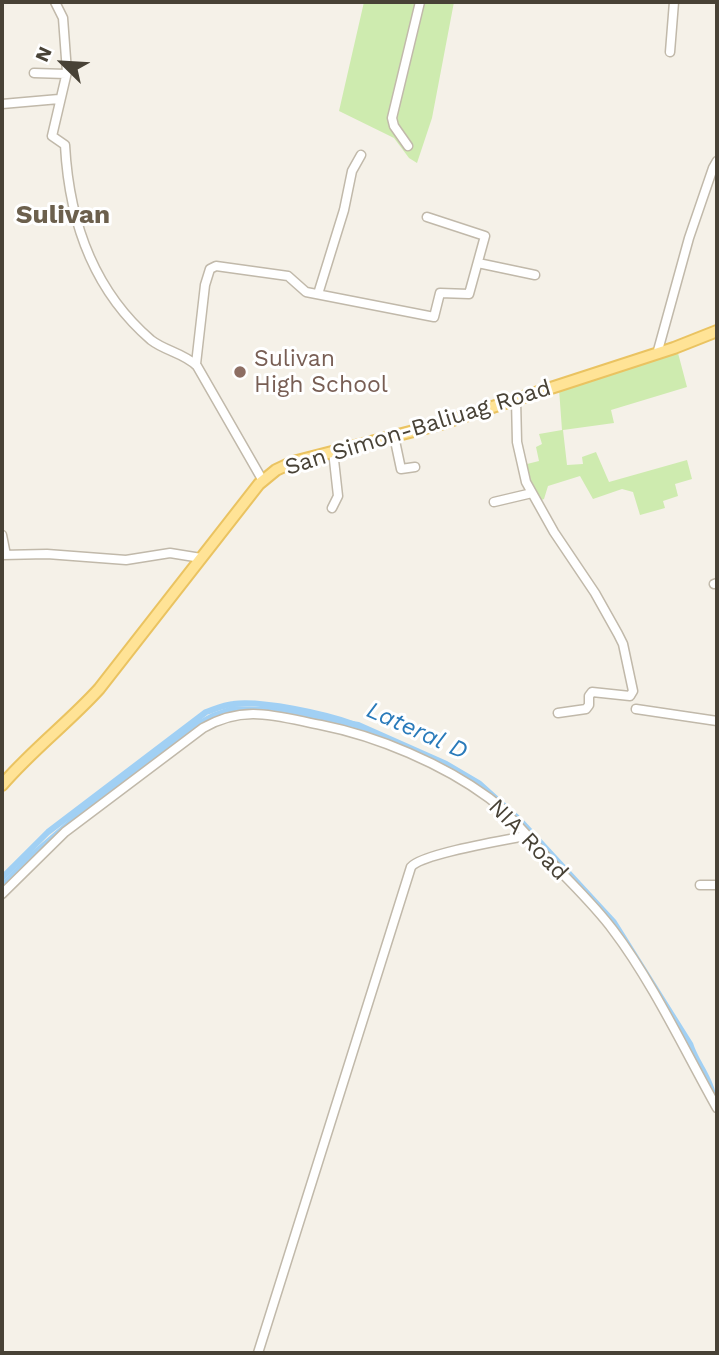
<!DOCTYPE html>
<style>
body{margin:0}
#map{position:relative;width:719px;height:1355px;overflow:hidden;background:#f5f1e8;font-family:"Work Sans",sans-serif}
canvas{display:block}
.frame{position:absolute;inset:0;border:4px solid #484236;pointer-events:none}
.north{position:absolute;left:28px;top:28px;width:70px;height:70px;-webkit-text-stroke:5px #fff;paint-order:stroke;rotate:294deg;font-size:19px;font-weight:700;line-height:28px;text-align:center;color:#484236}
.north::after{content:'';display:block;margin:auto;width:24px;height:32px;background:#484236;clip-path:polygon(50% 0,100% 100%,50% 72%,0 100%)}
</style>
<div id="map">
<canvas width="719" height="1355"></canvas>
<div class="frame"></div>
<div class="north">N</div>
</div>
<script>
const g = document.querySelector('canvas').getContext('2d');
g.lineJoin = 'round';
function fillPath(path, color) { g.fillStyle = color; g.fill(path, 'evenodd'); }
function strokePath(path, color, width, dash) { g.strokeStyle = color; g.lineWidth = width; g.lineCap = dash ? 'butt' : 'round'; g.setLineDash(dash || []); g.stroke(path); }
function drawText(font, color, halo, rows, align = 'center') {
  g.font = font + ' "Work Sans",sans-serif'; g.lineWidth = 6; g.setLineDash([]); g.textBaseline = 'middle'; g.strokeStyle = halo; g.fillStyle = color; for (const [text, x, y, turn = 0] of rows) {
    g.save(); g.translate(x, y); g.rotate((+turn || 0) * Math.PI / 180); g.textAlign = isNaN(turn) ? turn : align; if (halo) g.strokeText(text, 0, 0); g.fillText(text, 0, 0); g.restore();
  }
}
const green = new Path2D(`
 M364 2H417L390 117 396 125 394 118 422 2H454L432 118 417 163 409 158 394 138 339 111Z
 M678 353 687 387 611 410 614 423 563 430 567 465 583 464 582 457 596 452 609 482 687 460 692 479 675 484 678 496 663 501 665 508 640 515 633 492 622 489 593 499 580 476 548 486 544 499 539 501 527 481 523 465 539 461 536 447 542 444 539 434 562 430 559 389Z`);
const water = new Path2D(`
 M232 706 270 707 359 722 447 761 481 781 521 817 616 920 693 1043C700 1064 717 1081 717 1104L621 938 482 791 355 731 230 713 77 819 2 891V882L29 854 81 809 194 723 212 713Z`);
const canal = new Path2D(`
 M2 878 48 832 206 712C215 709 224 705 233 704 262 700 325 714 353 724`);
const minor = new Path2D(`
 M55 2 63 18 67 72 52 136 65 145C69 220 93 290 151 340 165 351 184 353 197 366L263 481
 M670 52 674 2
 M34 73 66 74
 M2 104 59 99
 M408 146 394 126 392 118 420 2
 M478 263 535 275
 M318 294 344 210 352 171 361 155
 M657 354 689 238 713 168 717 161
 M196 364 205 285 210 269 216 266 288 276 306 292 434 317 440 293 469 294 485 236 427 217
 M516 399 517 442 526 482 554 532 595 593 618 634 623 644 633 691 630 696 592 692 589 696V705L586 709 558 713
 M394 436 401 469 415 467
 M494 502 532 493
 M332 508 338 496 333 451
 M2 535 6 555
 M2 555 47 554 126 560 170 553 201 558
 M714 584 717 583
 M636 709 717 721
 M700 885H717
 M2 894 65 832 203 728C244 704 276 716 321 725 377 736 443 764 489 798 514 817 534 845 556 867 575 887 596 907 613 930 652 981 685 1051 717 1108
 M258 1353 411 867C421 854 505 840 526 836`);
const major = new Path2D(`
 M2 785C32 750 68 723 99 689L259 484 276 470 293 462 437 425 674 348 717 331`);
const markers = [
 [240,372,7,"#8d6e63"]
];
const educationNames = [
 ["Sulivan",254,359],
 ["High School",254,385]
];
const streetNames = [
 ["San Simon-Baliuag Road",418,428,-17],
 ["NIA Road",528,840,46]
];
const waterNames = [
 ["Lateral D",417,731,24]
];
const quarterNames = [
 ["Sulivan",63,215]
];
fillPath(green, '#ceebaf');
fillPath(water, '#a1d0f4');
strokePath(canal, '#a1d0f4', 6);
strokePath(minor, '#c1b9aa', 11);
strokePath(major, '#eac361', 14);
strokePath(minor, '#fff', 8);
strokePath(major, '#ffe396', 10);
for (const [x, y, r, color] of markers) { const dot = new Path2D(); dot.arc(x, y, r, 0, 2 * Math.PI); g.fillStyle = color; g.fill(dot); strokePath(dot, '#fff', 2.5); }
drawText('23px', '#785e54', '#fff', educationNames, 'left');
drawText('23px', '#484236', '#fff', streetNames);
drawText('italic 24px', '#297aba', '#fff', waterNames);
drawText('bold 26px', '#6c604d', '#fff', quarterNames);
</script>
